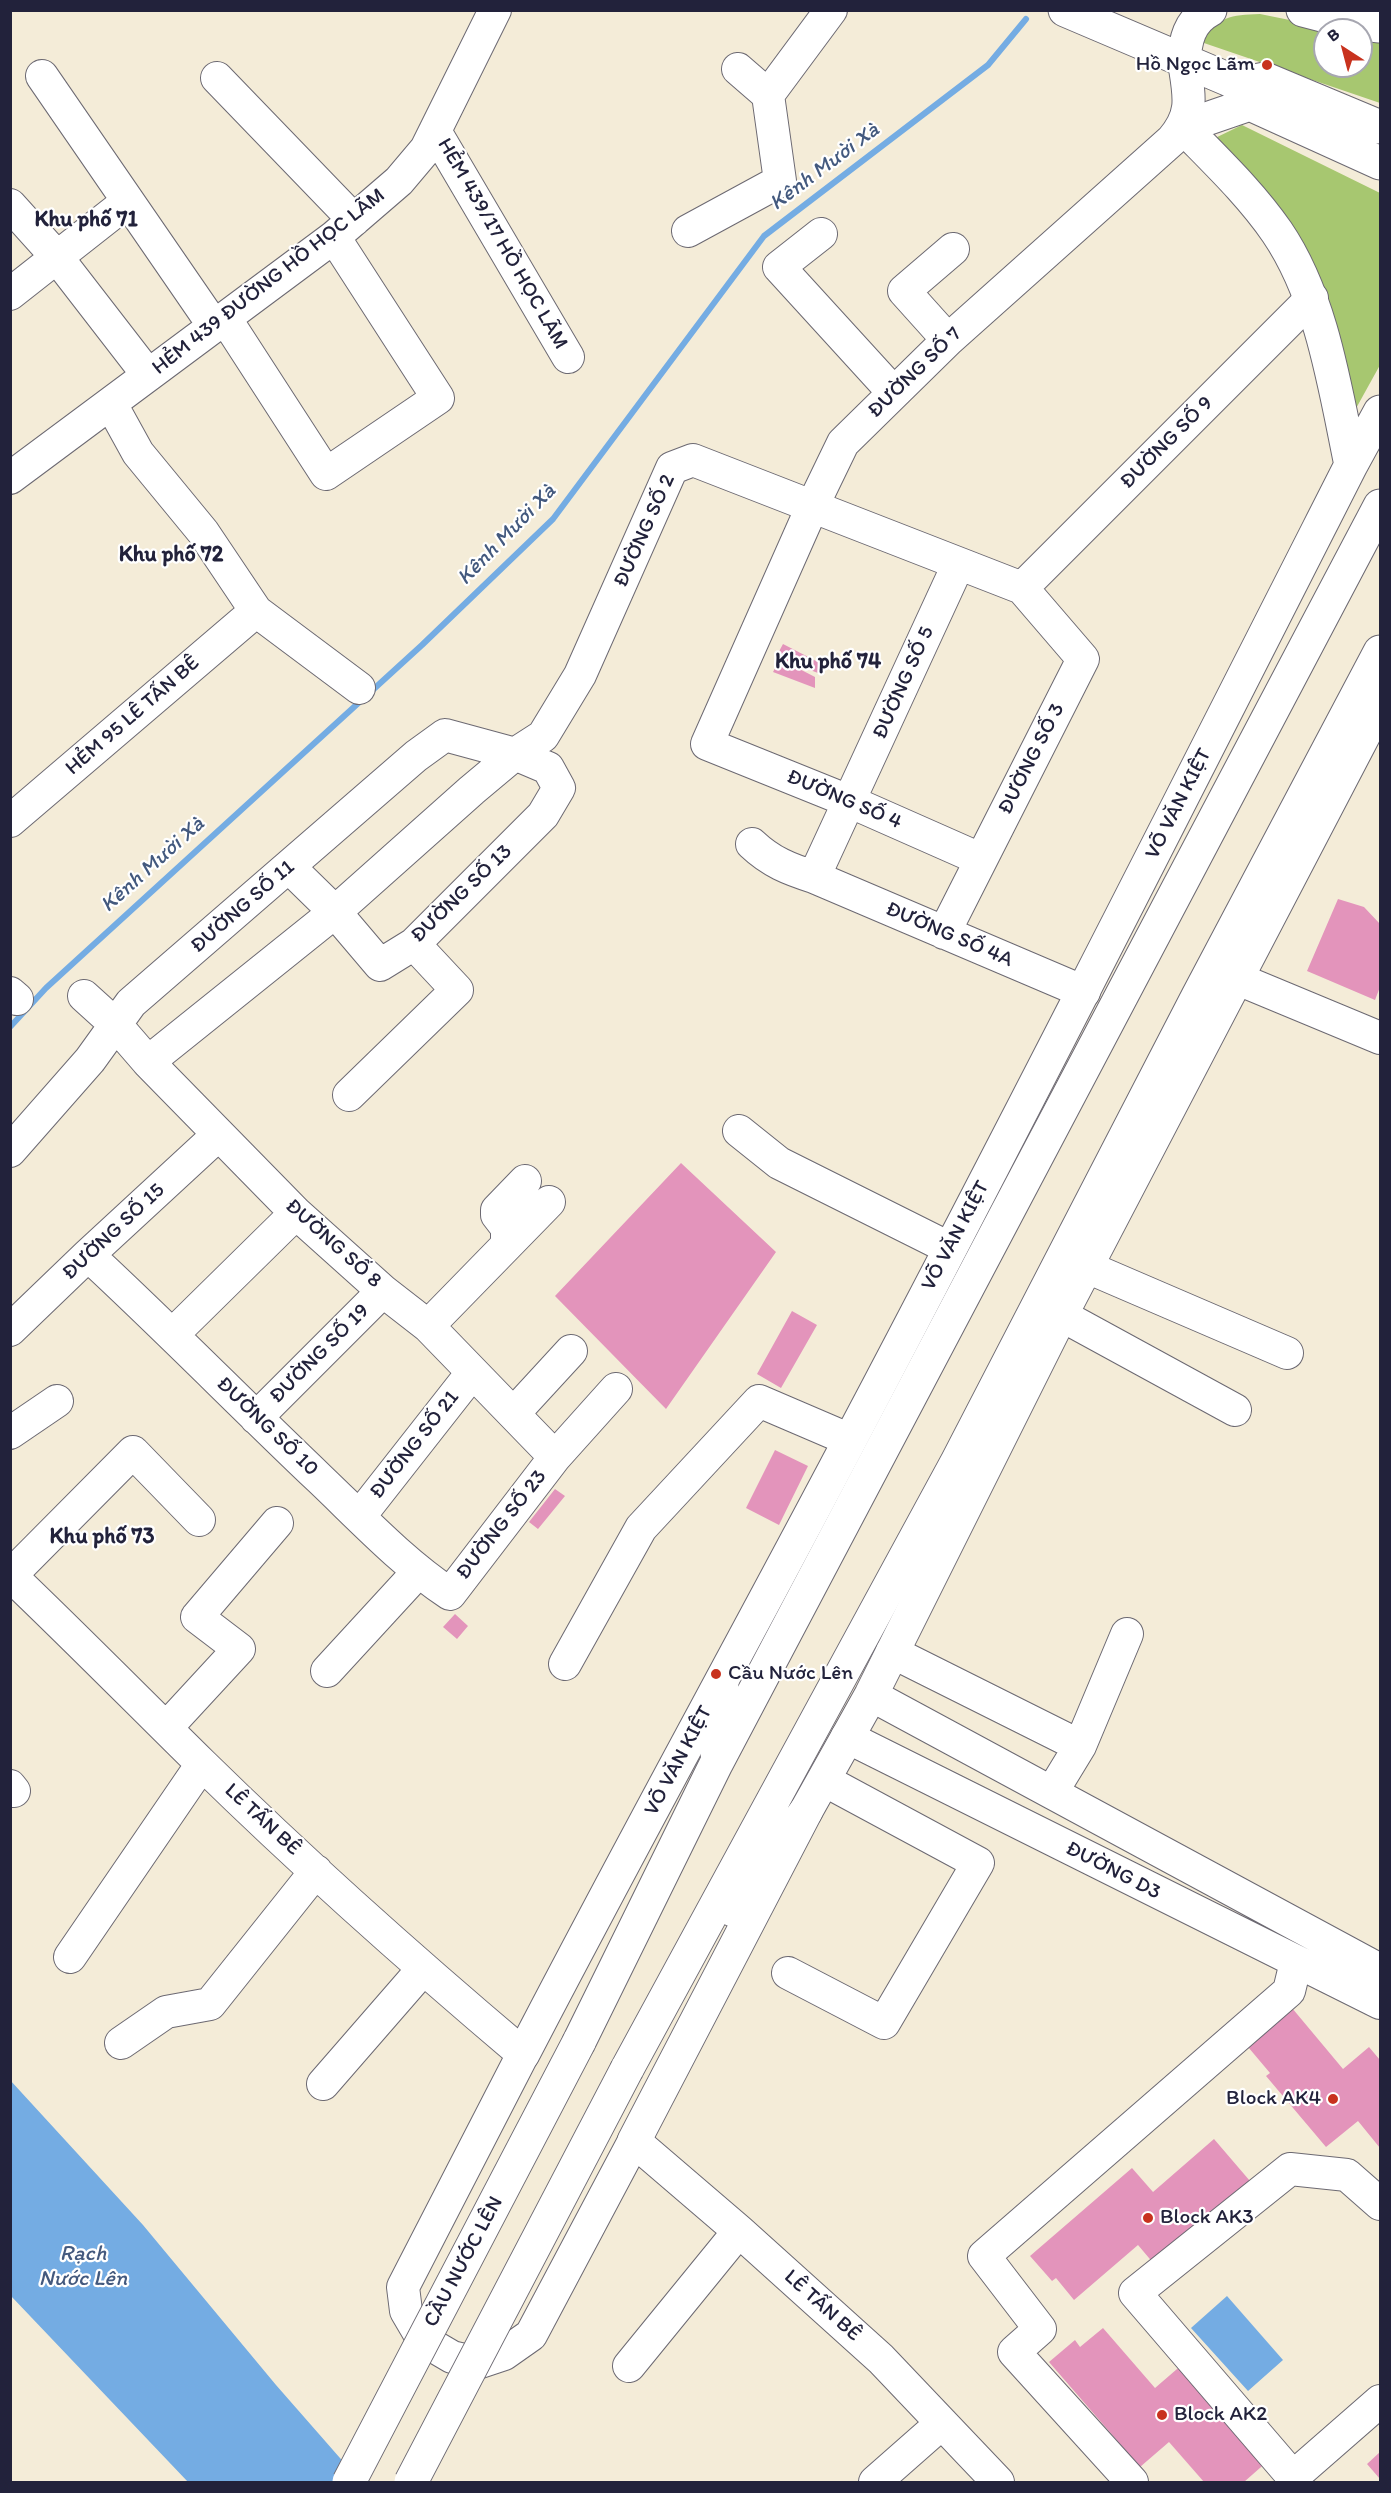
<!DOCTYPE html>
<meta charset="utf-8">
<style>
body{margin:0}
#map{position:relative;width:1391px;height:2493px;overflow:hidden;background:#f4ecd8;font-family:Itim,sans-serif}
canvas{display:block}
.frame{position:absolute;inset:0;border:12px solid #22223b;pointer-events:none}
.north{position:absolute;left:1313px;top:18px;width:60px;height:60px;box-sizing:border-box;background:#fff;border:2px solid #a7a7b1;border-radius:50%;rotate:324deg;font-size:16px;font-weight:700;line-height:24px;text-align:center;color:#22223b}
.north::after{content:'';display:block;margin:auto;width:21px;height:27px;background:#c8321e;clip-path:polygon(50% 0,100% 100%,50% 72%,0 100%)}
</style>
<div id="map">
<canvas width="1391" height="2493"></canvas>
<div class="frame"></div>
<div class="north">B</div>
</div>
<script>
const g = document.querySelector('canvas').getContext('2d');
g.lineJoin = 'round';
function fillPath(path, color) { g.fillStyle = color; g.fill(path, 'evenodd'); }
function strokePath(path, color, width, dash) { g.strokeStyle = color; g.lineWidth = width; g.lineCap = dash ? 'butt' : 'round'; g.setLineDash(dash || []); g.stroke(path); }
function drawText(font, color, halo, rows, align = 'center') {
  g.font = font + ' Itim,sans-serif'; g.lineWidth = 4.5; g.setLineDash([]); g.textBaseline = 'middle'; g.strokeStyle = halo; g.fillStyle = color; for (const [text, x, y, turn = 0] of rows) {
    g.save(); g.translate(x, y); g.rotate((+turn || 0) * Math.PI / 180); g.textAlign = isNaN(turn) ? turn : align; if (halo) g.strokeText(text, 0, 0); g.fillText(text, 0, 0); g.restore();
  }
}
const green = new Path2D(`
 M1260 14 1339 30H1325V66H1361V34L1380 36V103L1201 42C1219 16 1230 15 1260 14Z
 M1242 125 1380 193V365L1354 412 1323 293 1211 140Z`);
const water = new Path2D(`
 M10 2080 143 2225 276 2385 361 2482H188L11 2296Z
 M1227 2296 1283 2360 1248 2391 1191 2328Z`);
const stream = new Path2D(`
 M10 1027 46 988 422 645 553 519 764 236 988 65 1026 19`);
const building = new Path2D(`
 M783 644 818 662V673L776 657Z
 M780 659 815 677V688L773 672Z
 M1338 899 1364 907 1380 924V987L1375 1000 1307 971Z
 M681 1163 776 1252 666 1409 555 1296Z
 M792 1311 817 1325 781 1388 757 1374Z
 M775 1450 808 1466 779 1525 746 1508Z
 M555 1489 565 1496 538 1529 529 1522Z
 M455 1614 468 1626 457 1639 443 1627Z
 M1292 2008 1343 2069 1369 2047 1380 2060V2148L1358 2121 1326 2147 1266 2076 1270 2073 1243 2041Z
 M1214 2139 1256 2188 1160 2271 1138 2245 1074 2300 1056 2278 1052 2281 1030 2256 1132 2168 1153 2192Z
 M1103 2328 1155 2388 1184 2363 1269 2460 1244 2482H1204L1169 2442 1140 2467 1049 2362 1075 2340 1080 2347Z
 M1380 2452V2479L1367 2464Z`);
const minor = new Path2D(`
 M738 69 768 95 831 10
 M42 76 214 326
 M217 78 354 220
 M435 131 568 357
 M10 205 56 256 148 375
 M688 231 780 181 768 95
 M821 234 779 267 894 393
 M10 294 127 202
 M225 318 326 474 438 398 334 237
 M948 340 904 291 953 249
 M111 404 138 453 203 532 256 611 359 688
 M10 478 334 237 399 181 426 149 495 10
 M1022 588 1312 298
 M10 821 256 611
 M752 844C771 862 789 869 814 877L1084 992
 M980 859 851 802 707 744 813 505 843 443 948 340 1172 140C1195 113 1189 95 1184 62
 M289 867 335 912 472 790 515 754 543 736 580 675 672 468 693 460 1022 588 1083 659 944 933
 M814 877 958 565
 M1238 979 1380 1038
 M10 993 17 999
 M84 996 116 1025 148 1062 296 1213 383 1291 428 1326 555 1457
 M349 1095 457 990 414 944
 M739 1131 779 1163 949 1248
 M10 1151 90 1060 131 1003 416 756 445 735 515 754 548 768 559 788 543 815 414 944 380 965 335 912 148 1062
 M507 1245V1228L497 1215V1210L525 1181
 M88 1255C167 1328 242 1405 320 1479 362 1519 402 1562 450 1594L555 1457 616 1389
 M1087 1267 1287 1353
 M1061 1315 1235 1410
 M428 1326 549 1202
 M10 1330 88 1255 218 1135
 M173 1334 296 1213
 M514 1413 571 1351
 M256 1418 383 1291
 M10 1433 57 1401
 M359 1517 472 1373
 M10 1575C75 1637 138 1701 202 1764 305 1865 413 1961 523 2054L403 2287 406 2311 423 2340 452 2357 477 2363 504 2354 531 2335 634 2141 739 2231 881 2359 998 2482
 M11 1575 133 1452 199 1520
 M892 1652 1080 1746
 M565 1664 641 1528 759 1401 850 1440
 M327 1671 418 1572
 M871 1695 1380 1970
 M167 1727 239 1649 197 1617 277 1523
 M847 1737 1380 2003
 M10 1786 14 1791
 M1052 1792 1080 1746 1127 1634
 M70 1957 202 1764
 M788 1973 884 2023 978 1863 824 1780
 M121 2043 166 2012 210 2004 316 1871
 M323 2084 423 1969
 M1380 2204 1347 2175 1290 2169 1135 2293 1293 2477 1380 2401
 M629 2366 739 2231
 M875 2482 942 2423
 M1132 2482 1014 2352 1040 2329 984 2256 1289 1991 1296 1962`);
const major = new Path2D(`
 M1065 10 1239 84 1265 79 1380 127
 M1303 10 1353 23 1380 26
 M1184 62C1185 41 1189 21 1210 10
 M1240 85 1250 104 1380 163
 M1250 104 1183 127C1216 161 1250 193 1277 232 1322 298 1335 388 1351 465
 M523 2054C629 1849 741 1647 849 1442 1020 1118 1185 792 1351 465L1380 412
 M634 2141 806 1811 871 1695 1061 1315 1380 704`);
const highway = new Path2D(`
 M717 1753 722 1681
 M733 1910 806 1811
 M579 2042 716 1764 1380 506
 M627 2069 957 1462 1198 996 1380 652`);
const highwayBridge = new Path2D(`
 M349 2482 579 2042
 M411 2482 627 2069`);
const markers = [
 [1267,65,6,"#c8321e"],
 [716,1674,6,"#c8321e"],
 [1333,2099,6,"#c8321e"],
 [1148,2218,6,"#c8321e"],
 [1162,2415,6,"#c8321e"]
];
const poiNames = [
 ["Hồ Ngọc Lãm",1255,65,"right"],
 ["Cầu Nước Lên",728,1674],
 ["Block AK4",1321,2099,"right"],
 ["Block AK3",1160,2218],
 ["Block AK2",1174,2415]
];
const streetNames = [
 ["HẺM 439/17 HỒ HỌC LÃM",502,244,60],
 ["HẺM 439 ĐƯỜNG HỒ HỌC LÃM",269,282,-38],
 ["ĐƯỜNG SỐ 7",915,373,-44],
 ["ĐƯỜNG SỐ 9",1167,443,-45],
 ["ĐƯỜNG SỐ 2",645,531,-66],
 ["ĐƯỜNG SỐ 5",904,683,-66],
 ["HẺM 95 LÊ TẤN BÊ",133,716,-41],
 ["ĐƯỜNG SỐ 3",1032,759,-63],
 ["ĐƯỜNG SỐ 4",844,800,23],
 ["VÕ VĂN KIỆT",1179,804,-63],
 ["ĐƯỜNG SỐ 13",462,894,-44],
 ["ĐƯỜNG SỐ 11",243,907,-41],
 ["ĐƯỜNG SỐ 4A",949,935,23],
 ["ĐƯỜNG SỐ 15",114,1232,-43],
 ["VÕ VĂN KIỆT",956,1236,-62],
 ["ĐƯỜNG SỐ 8",333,1244,42],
 ["ĐƯỜNG SỐ 19",320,1354,-45],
 ["ĐƯỜNG SỐ 10",267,1427,44],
 ["ĐƯỜNG SỐ 21",415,1445,-52],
 ["ĐƯỜNG SỐ 23",502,1525,-52],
 ["VÕ VĂN KIỆT",679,1761,-62],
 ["LÊ TẤN BÊ",262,1820,43],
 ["ĐƯỜNG D3",1113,1871,27],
 ["CẦU NƯỚC LÊN",464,2262,-62],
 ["LÊ TẤN BÊ",822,2306,42]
];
const waterNames = [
 ["Kênh Mười Xà",825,167,-37],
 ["Kênh Mười Xà",507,535,-46],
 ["Kênh Mười Xà",153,865,-42],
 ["Rạch",83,2254],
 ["Nước Lên",83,2279]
];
const neighbourhoodNames = [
 ["Khu phố 71",86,220],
 ["Khu phố 72",171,555],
 ["Khu phố 74",828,662],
 ["Khu phố 73",102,1537]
];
fillPath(green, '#a7c770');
fillPath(water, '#74ace3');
strokePath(stream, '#74ace3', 6);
fillPath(building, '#e394bb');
strokePath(minor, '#6c6972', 34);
strokePath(major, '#6c6972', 35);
strokePath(highway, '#6c6972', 35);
strokePath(minor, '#fff', 32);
strokePath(major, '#fff', 33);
strokePath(highway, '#fff', 33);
strokePath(highwayBridge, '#6c6972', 35, []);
strokePath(highwayBridge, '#fff', 33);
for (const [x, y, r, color] of markers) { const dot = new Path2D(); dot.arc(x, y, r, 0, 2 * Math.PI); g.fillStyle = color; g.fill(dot); strokePath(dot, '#fff', 2); }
drawText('21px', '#22223b', '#fff', poiNames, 'left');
drawText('21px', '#22223b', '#fff', streetNames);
drawText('italic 22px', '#43597e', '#fff', waterNames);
drawText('bold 22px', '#22223b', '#fff', neighbourhoodNames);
</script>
